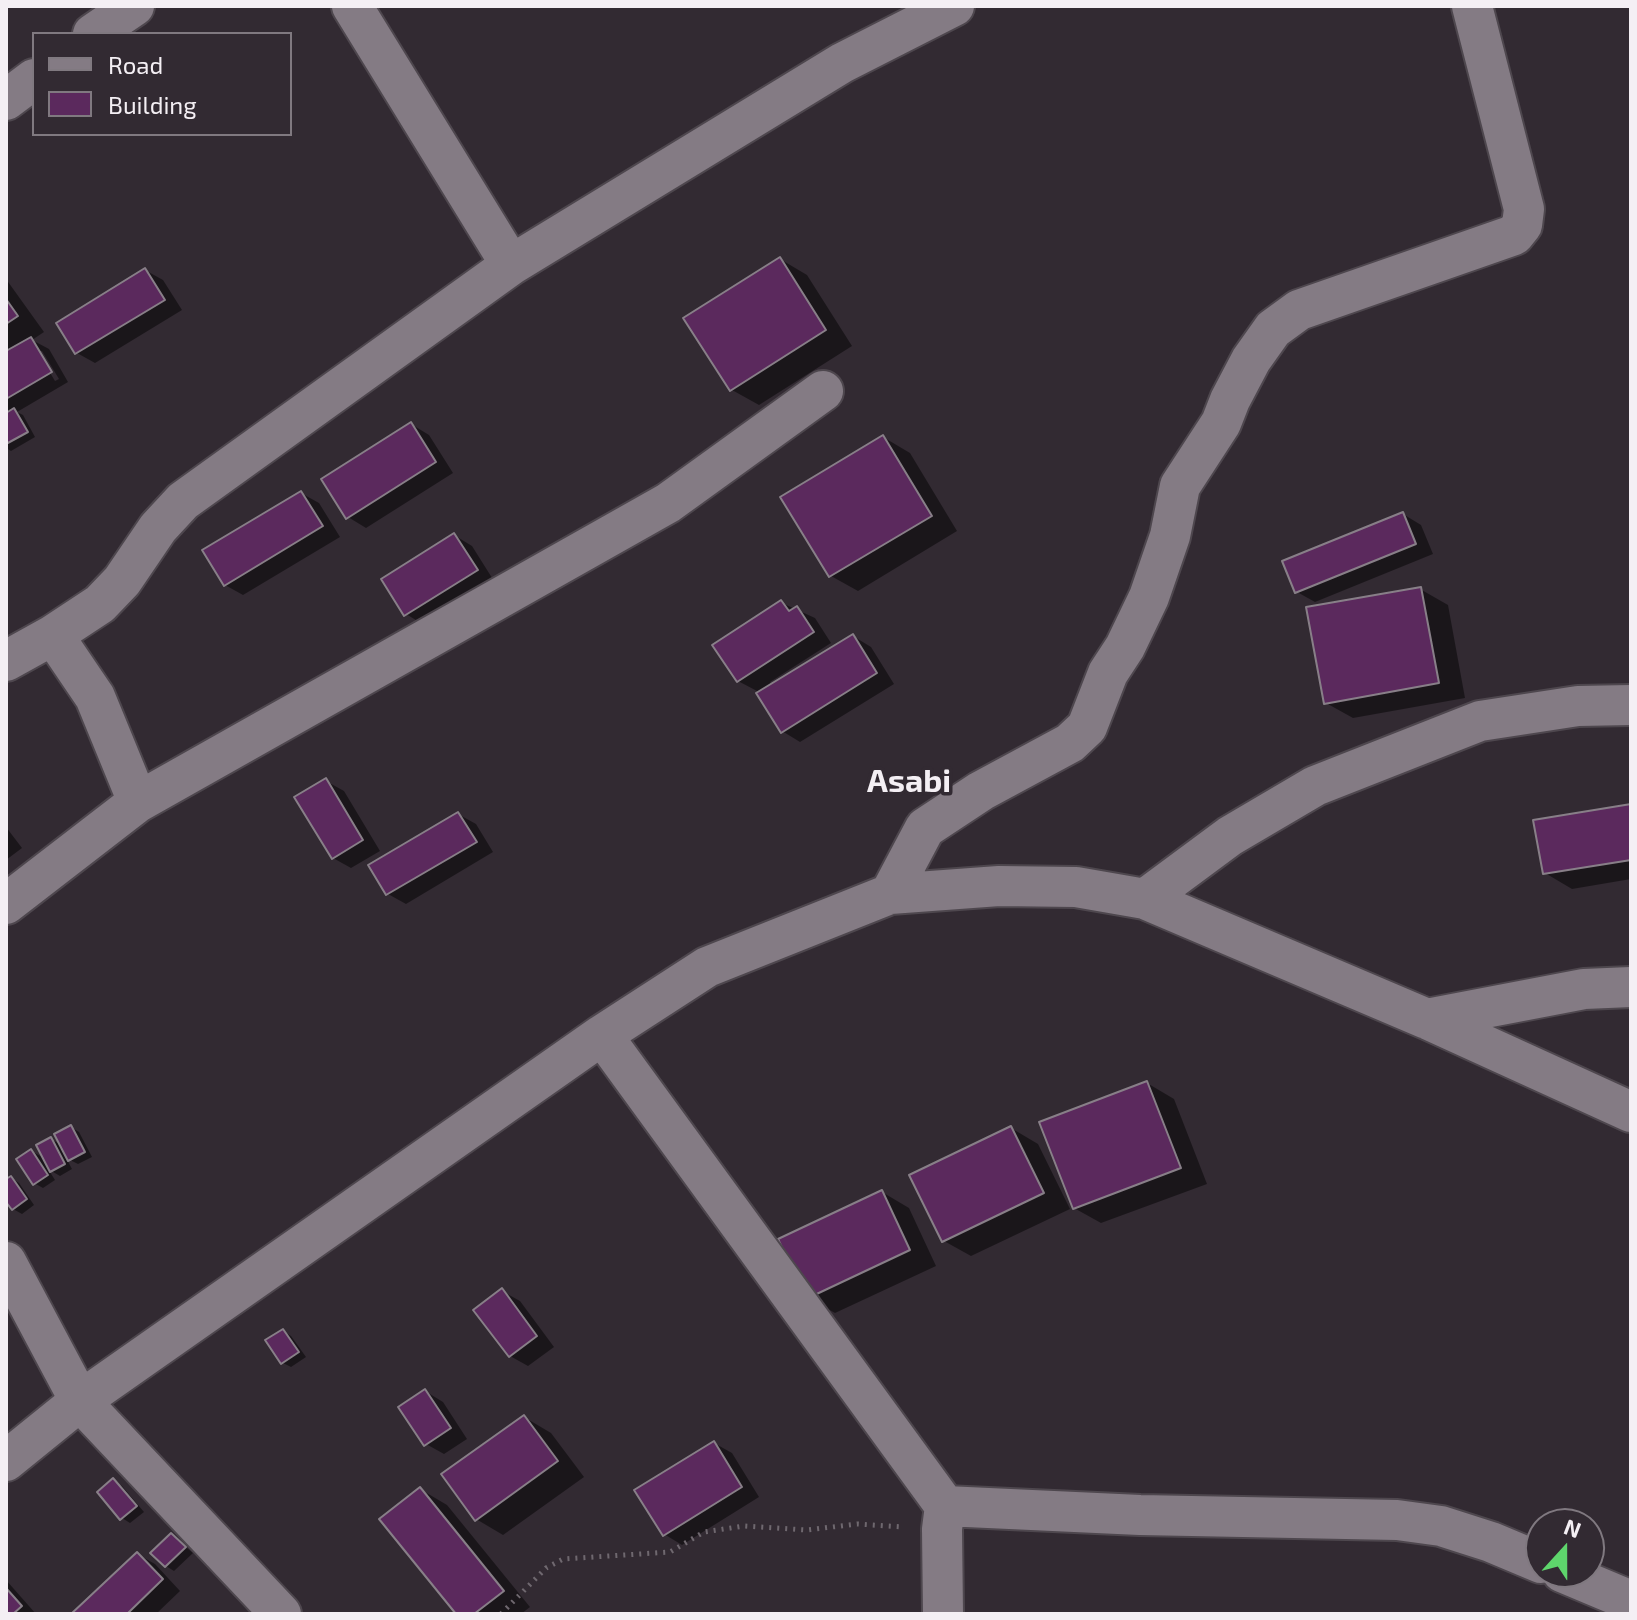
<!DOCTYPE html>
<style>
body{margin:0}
#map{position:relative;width:1637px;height:1620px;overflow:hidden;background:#322a32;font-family:"Exo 2",sans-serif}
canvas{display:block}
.frame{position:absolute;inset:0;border:8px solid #f4eff4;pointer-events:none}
.legend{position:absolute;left:32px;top:32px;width:260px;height:104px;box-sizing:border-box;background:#322a32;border:2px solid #807980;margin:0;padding:10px 14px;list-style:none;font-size:24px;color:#f4eff4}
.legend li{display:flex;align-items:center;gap:16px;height:40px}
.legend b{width:40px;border:2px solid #807980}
.north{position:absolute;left:1525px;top:1508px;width:80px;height:80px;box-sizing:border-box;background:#322a32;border:2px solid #807980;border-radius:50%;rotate:21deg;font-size:22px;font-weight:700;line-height:32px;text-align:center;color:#f4eff4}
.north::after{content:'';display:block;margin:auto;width:28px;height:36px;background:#5ed56c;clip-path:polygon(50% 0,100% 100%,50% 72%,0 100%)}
</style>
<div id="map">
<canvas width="1637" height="1620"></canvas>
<div class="frame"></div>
<ul class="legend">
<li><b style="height:10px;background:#847b84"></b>Road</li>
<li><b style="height:22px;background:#5b295d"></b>Building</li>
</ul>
<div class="north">N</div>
</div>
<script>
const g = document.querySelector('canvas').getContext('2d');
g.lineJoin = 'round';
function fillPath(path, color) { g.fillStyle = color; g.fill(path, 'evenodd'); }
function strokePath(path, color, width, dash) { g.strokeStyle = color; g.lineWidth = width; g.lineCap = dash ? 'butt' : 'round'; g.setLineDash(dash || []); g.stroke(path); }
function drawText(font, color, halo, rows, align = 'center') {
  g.font = font + ' "Exo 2",sans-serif'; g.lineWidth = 7; g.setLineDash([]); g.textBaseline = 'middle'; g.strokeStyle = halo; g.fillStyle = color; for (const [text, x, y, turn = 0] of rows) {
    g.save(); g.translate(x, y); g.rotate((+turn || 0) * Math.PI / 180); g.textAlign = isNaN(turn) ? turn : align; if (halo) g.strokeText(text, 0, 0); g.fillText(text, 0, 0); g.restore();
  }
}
const shadow = new Path2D(`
 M780 259 807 275 852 346 759 405 732 390Z
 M145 270 163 280 182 310 95 363 77 353 59 324Z
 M6 279 44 332 32 340 49 349 68 382 17 412 23 415 35 437 11 451 6 448ZM37 351H42L59 379 55 381Z
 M411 424 429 435 453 473 366 528 348 517Z
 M883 437 910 453 957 531 858 591 831 576Z
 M301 493 319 503 340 537 243 595 225 585Z
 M1403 514 1421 525 1433 554 1315 602 1297 592Z
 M454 535 472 546 494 581 424 625 406 614Z
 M1420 589 1448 605 1465 698 1353 718 1326 703Z
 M782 603 815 618 831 643 770 682 772 686 853 636 871 647 894 684 800 742 782 731 757 691 738 681Z
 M326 781 344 791 380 851 351 868 333 858Z
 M1631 806V879L1572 889 1545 873Z
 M458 814 476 824 493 852 406 904 388 894Z
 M6 827 22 848 6 860Z
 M1147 1083 1174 1099 1207 1184 1101 1223 1074 1208Z
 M71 1127 79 1132 92 1157 78 1164 66 1158 72 1169 60 1176 48 1169 55 1180 43 1188 34 1183 31 1151 46 1159 51 1139 63 1146Z
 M1011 1128 1038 1144 1070 1209 971 1256 944 1241Z
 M11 1178 19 1183 34 1205 22 1214 13 1209 6 1199V1182Z
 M882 1192 909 1208 936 1266 835 1313 807 1297Z
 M502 1291 520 1301 554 1347 528 1366 510 1356Z
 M283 1331 291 1336 306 1357 291 1367 283 1363Z
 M425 1391 443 1402 467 1439 444 1454 426 1444Z
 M524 1417 551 1433 584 1477 503 1535 476 1519Z
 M714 1443 732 1453 759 1497 682 1545 664 1534Z
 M114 1481 122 1486 144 1512 130 1523 122 1518Z
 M420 1489 447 1505 530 1607 521 1614H459Z
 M171 1535 193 1553 174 1571 166 1566Z
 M137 1554 155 1564 180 1591 156 1614H74Z
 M6 1580 36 1614H6Z`);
const building = new Path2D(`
 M780 257 826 330 730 391 683 318Z
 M145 268 165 300 75 354 56 323Z
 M6 299 18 316 6 324Z
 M31 337 52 372 6 399V351Z
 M14 408 28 432 6 444V413Z
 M411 422 436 462 346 519 321 479Z
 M883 435 932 516 829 577 780 497Z
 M301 491 323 526 224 586 202 550Z
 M1403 512 1416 544 1295 593 1282 561Z
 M454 533 478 570 404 616 381 579Z
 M1421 587 1439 683 1324 704 1306 607Z
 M781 600 789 611 797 606 814 632 737 682 712 645Z
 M853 634 877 673 781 733 756 693Z
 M326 778 363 840 332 859 294 797Z
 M1631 804V860L1543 874 1533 820Z
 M458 812 477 842 386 895 368 865Z
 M1147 1081 1181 1168 1073 1209 1039 1122Z
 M71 1125 85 1152 68 1161 54 1134Z
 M1011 1126 1044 1193 942 1242 909 1175Z
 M51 1137 65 1164 50 1172 36 1145Z
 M31 1149 48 1175 33 1185 16 1159Z
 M11 1176 27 1199 12 1210 6 1202V1179Z
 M882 1190 910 1250 806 1299 778 1239Z
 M502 1288 537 1336 509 1357 473 1310Z
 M283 1329 299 1352 281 1364 265 1340Z
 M425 1389 451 1428 424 1446 398 1407Z
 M524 1415 558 1461 475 1521 441 1474Z
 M714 1441 742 1487 663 1536 634 1490Z
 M113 1478 137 1506 120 1520 97 1492Z
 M420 1487 504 1591 474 1614H456L379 1519Z
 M171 1533 186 1547 165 1567 150 1553Z
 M137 1552 163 1579 127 1614H71Z
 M6 1588 22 1606 13 1614H6Z`);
const path = new Path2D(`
 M501 1614 546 1568 563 1559 670 1552 704 1532 744 1526 807 1530 857 1524 904 1527`);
const minor = new Path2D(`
 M352 6 511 265
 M93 34 134 6
 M6 100 34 79
 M53 635 95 697 138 802
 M6 661 53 635 100 604 122 581 158 528 183 501 511 265 842 63 954 6
 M890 894 925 828 981 791 1070 743 1087 727 1108 673 1125 647 1149 597 1170 536 1180 486 1221 423 1230 400 1251 360 1273 329 1299 310 1514 235 1522 225 1524 209 1472 6
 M1145 899 1230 836 1315 786 1480 721 1578 706 1631 705
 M6 904 138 802 668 503 823 391
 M1427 1019 1584 989 1631 987
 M602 1035 945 1506 942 1529 943 1614
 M6 1262 80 1401 281 1614
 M6 1461 80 1401 602 1035 707 967 890 894 999 886 1076 887 1145 899 1427 1019 1631 1112
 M945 1506 1140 1515 1397 1520 1441 1526 1491 1542 1541 1563
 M1562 1572 1631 1601`);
const districtNames = [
 ["Asabi",909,781]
];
fillPath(shadow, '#0007');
fillPath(building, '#5b295d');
strokePath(building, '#887f88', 2);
strokePath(minor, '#4e474e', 44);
strokePath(path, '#6f686f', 5, [2, 6]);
strokePath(minor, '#847b84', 40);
drawText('bold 32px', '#f4eff4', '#322a32', districtNames);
</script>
